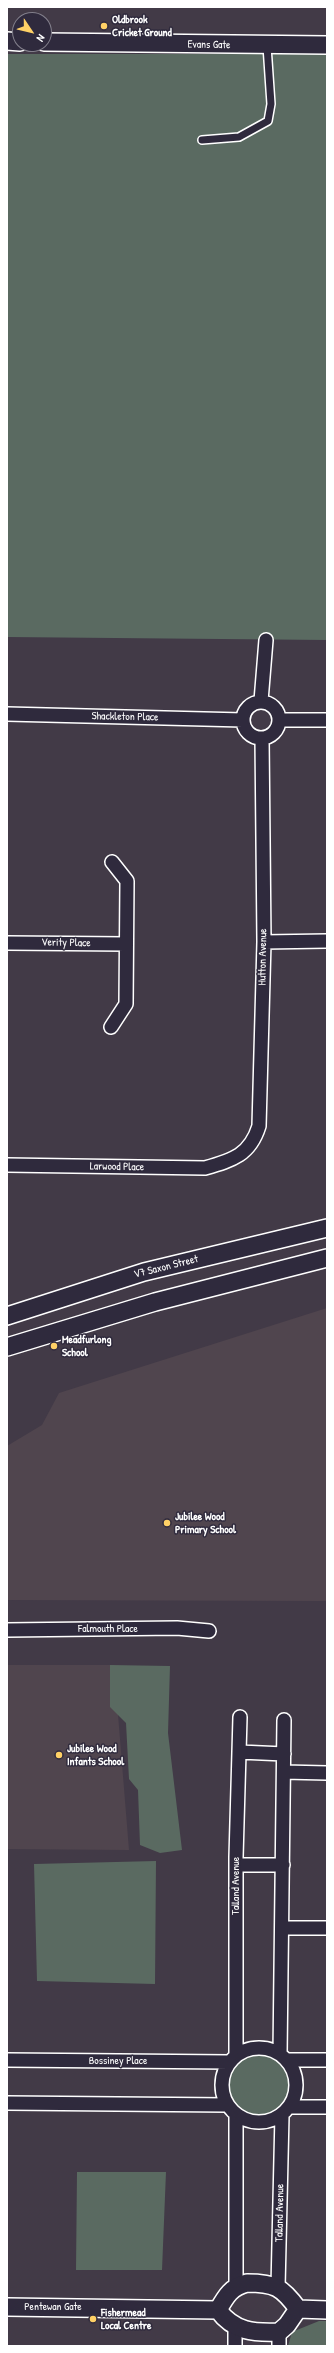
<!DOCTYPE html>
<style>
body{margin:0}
#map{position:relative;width:334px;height:2353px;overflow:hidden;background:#423a47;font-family:"Patrick Hand",sans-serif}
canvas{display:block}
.frame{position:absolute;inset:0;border:8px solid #fff;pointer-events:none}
.north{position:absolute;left:12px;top:12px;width:40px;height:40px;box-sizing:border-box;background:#2f2a3d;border:1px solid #827f8b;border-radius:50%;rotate:125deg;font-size:11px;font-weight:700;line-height:16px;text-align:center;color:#fff}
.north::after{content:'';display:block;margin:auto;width:14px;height:18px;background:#ffd166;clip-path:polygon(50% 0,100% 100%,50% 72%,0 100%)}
</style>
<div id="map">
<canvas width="334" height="2353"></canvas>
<div class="frame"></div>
<div class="north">N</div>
</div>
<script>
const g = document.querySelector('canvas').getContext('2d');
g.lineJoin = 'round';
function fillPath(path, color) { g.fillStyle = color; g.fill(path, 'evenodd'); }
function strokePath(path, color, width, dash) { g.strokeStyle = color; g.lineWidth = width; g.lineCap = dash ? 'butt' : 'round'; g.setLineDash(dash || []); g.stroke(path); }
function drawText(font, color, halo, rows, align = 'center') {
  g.font = font + ' "Patrick Hand",sans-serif'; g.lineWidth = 3; g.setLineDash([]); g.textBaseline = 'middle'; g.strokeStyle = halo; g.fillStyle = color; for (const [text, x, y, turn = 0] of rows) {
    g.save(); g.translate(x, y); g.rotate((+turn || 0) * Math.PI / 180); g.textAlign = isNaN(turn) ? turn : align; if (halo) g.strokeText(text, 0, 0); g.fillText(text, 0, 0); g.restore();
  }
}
const built = new Path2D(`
 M327 1308V1601L7 1600V1446L42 1425 59 1393Z
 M7 1665H114L129 1850 7 1849Z`);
const green = new Path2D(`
 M7 54H327V640L7 637Z
 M110 1665 170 1666 168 1733 182 1850 160 1853 140 1845 138 1790 129 1779 126 1723 110 1707Z
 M156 1861 155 1984 37 1981 34 1864Z
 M227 2086a31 31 0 1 1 62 0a31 31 0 1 1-62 0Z
 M77 2172H166L162 2270H76Z
 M319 2321H327V2346H288L292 2332Z`);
const service = new Path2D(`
 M202 140 239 137 268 121 271 104 267 46`);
const minor = new Path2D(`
 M261 701 266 640
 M243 720a18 18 0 1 1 36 0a18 18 0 1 1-36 0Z
 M7 714 243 720
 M279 720H327
 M264 942 327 941
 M7 943 126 944
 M111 1027 126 1004 127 881 112 862
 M7 1165 205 1168C233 1160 250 1155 259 1126L264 942 262 738
 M7 1630 177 1628 209 1631
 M240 1752 284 1754
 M284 1772 327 1773
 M236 1865H283
 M282 1928H327
 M222 2085a37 37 0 1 1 74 0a37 37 0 1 1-74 0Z
 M280 2054 284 1720
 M236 2055V1857L240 1717
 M7 2060 229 2062
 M287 2060H327
 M7 2103 227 2105
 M290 2107H327
 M236 2114V2286
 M278 2287 282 2115
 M235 2346V2326
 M279 2346V2332`);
const tertiary = new Path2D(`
 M7 41 20 42
 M44 42 327 45
 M7 1316 144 1272 327 1228
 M7 1347 155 1302 327 1258
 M247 2283C275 2283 282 2287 298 2309L287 2325 279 2332C254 2333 234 2332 218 2310 226 2296 231 2287 247 2283Z
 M7 2307 218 2310
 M298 2309 327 2310`);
const markers = [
 [104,26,4,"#ffd166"],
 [54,1346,4,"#ffd166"],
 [167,1523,4,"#ffd166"],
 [59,1755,4,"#ffd166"],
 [93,2319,4,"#ffd166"]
];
const poiNames = [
 ["Oldbrook",112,20],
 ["Cricket Ground",112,33],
 ["Meadfurlong",62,1340],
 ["School",62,1353],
 ["Jubilee Wood",175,1517],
 ["Primary School",175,1530],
 ["Jubilee Wood",67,1749],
 ["Infants School",67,1762],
 ["Fishermead",101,2313],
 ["Local Centre",101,2326]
];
const streetNames = [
 ["Evans Gate",209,45,1],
 ["Shackleton Place",125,717,1],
 ["Verity Place",66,943,1],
 ["Hutton Avenue",263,957,-89],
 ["Larwood Place",117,1167,1],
 ["V7 Saxon Street",166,1267,-14],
 ["Falmouth Place",108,1629],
 ["Talland Avenue",236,1886,-90],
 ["Bossiney Place",118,2061],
 ["Talland Avenue",280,2213,-89],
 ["Pentewan Gate",53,2307]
];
fillPath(built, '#50454e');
fillPath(green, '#5a6a61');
strokePath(service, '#fff', 10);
strokePath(minor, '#fff', 16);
strokePath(tertiary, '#fff', 20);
strokePath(service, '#2f2a3d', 7);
strokePath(minor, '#2f2a3d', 13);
strokePath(tertiary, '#2f2a3d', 17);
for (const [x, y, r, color] of markers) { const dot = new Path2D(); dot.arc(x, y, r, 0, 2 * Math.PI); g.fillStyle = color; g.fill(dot); strokePath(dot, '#2f2a3d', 1.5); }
drawText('bold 11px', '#fff', '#2f2a3d', poiNames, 'left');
drawText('11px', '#fff', '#2f2a3d', streetNames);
</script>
